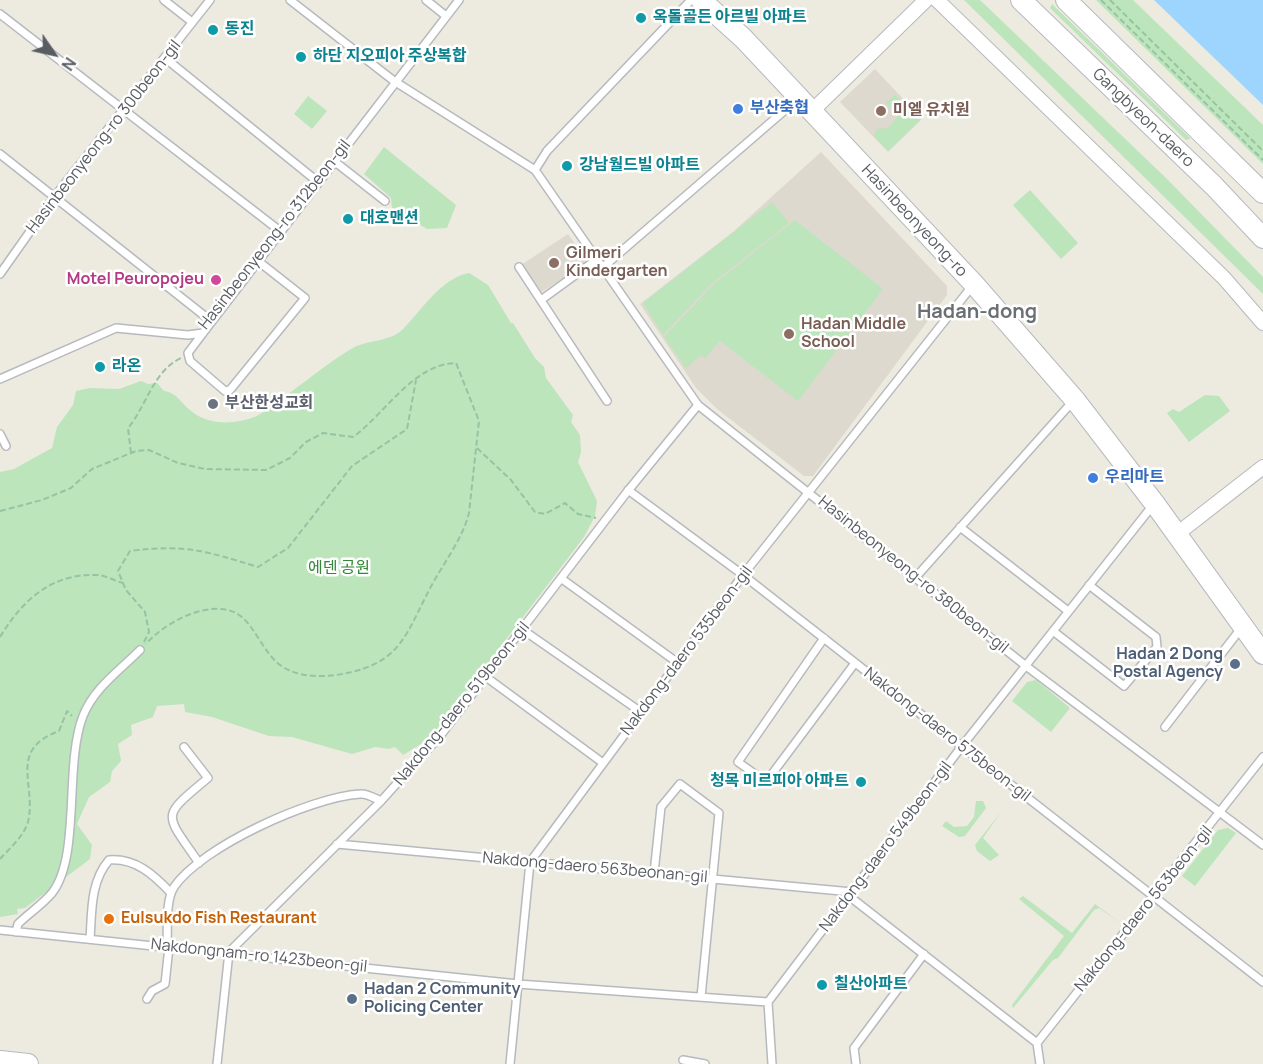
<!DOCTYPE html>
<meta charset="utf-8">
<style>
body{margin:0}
#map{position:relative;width:1263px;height:1064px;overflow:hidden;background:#edeae0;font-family:Manrope,sans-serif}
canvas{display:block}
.north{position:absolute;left:24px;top:24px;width:60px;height:60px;-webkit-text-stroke:4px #fff;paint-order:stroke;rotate:124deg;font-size:16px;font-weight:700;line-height:24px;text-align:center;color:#595d62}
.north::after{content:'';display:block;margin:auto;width:21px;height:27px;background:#595d62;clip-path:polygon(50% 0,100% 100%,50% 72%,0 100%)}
</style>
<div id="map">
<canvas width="1263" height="1064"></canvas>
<div class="north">N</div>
</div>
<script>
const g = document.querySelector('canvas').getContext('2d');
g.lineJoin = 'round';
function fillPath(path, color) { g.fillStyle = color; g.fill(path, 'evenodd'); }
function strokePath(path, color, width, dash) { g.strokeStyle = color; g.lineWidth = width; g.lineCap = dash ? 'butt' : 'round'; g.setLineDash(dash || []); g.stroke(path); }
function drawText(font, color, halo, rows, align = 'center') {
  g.font = font + ' Manrope,"Noto Sans KR",sans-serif'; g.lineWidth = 5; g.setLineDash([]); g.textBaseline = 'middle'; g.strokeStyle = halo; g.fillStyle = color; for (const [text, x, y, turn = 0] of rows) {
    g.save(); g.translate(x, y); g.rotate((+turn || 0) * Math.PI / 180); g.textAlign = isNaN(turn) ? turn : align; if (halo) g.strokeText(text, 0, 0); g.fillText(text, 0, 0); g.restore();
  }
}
const education = new Path2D(`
 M875 69 922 119 888 152 840 102Z
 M821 152 947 286V295L813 476H804L717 409 696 388 640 304 734 231Z
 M568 234 587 262 540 293 521 265Z`);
const green = new Path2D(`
 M964 0H980L1166 178 1263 277V294Z
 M1096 0H1133L1263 125V164Z
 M1052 4 1189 137 1190 139 1186 140 1050 8Z
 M895 95 920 120 888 151 874 136 877 129 888 128 898 116 886 103Z
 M308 96 327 111 312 129 294 114Z
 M384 147 456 205 447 228 427 229 392 208 391 198 364 174Z
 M1030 190 1078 243 1061 259 1013 205Z
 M772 202 789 223 711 284 663 335 643 303Z
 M795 220 883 289 798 401 720 341 705 358 701 355 686 368 664 337 715 283Z
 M469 273 488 285 511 323H513L535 358 544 367 546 378 573 415 571 422 580 435 581 452 578 462 597 501 595 516 584 537 431 738 403 755 395 747 389 749 375 747 352 754 292 737 269 736 212 717 185 712 184 704 157 706 153 717 131 725 132 735 118 744 121 761 112 771 110 782 89 797 77 824 92 845 90 859 25 908 17 909 18 914 0 917V472L14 469 52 448 57 427 73 405 76 391 90 388 119 389 141 381 148 384 157 383 164 391C176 392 181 403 190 410 208 426 235 425 257 416 290 395 318 369 351 349 367 339 389 343 403 329 422 310 441 278 469 273Z
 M1205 395 1219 396 1230 411 1189 442 1167 413 1173 409 1179 412Z
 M1036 680 1070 708 1051 732 1012 701 1027 682Z
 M976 801H983L986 808 965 836 959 837 942 826 946 821 954 827 967 826 974 817Z
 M1001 812 983 838 999 855 990 861 977 851 975 845Z
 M1228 828 1236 833 1195 886 1182 876 1218 830Z
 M1023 896 1072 933 1095 904 1122 924 1099 908 1094 910 1058 958 1053 960 1013 1008 1012 1005 1064 936 1019 899Z`);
const water = new Path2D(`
 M1154 0H1263V105Z`);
const path = new Path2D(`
 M1101 0 1263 160
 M1110 0 1263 151
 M477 448 511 480 535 512 545 514 565 503 578 514 596 518
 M131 453 128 428C146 407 153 371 181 358
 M0 511 42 500 71 488 92 469 136 451 149 450 178 463 205 469 266 470 290 458 306 442 323 433 353 437C385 414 413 364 456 363L479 421 469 513C463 537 446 560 434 581 405 633 404 665 336 675 318 677 299 677 283 667 264 656 254 622 236 613 208 599 164 623 146 644
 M0 637C22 601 51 573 97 575 105 575 115 581 123 583
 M144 642 149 632 145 612 126 590 118 571 130 551C185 544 206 551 258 567L288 548 352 466 407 429 416 380
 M0 859C9 849 24 836 28 822 37 785 7 750 59 731L67 711 72 716`);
const lane = new Path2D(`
 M164 0 192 22
 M290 0 394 81 535 170 698 405 1026 666 1263 845
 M426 0 446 16
 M0 14 280 231
 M165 58 318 182
 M0 154 211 321
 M334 161 385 201
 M535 170 547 151 691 0
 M258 261 305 298 230 390 225 391 190 361 188 353 203 333 459 0
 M519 267 607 401
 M602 268 799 98
 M0 274 55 196 210 0
 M541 300 596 260
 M0 379 116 328 188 335 203 333
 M0 434 6 446
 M628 490 743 575 1263 982
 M960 527 1068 611
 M916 577 1074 400
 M562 579 678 663
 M523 630 641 712
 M1053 631 1124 686 1157 647 1156 637 1089 585
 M824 638 738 762 766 782 855 663
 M486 677 603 763
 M1165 727 1242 627
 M184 747 208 778C160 818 164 812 199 863
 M337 844 852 892
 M654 873 661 807 680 784 719 813 701 997
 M849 896 1037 1043
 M0 930 518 984 768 1002
 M16 932 18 924C28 914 43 904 52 893 81 856 64 764 83 716 94 688 119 671 140 650
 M90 939C92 912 90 882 109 860 136 858 154 875 171 893
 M167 946C168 930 165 901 174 887 201 847 311 797 360 794 367 793 374 798 381 801
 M147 999 152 991 165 984 169 947
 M683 1060 705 1064
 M217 1064 229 952 381 801 440 736 627 492 698 405
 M510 1064 530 862 743 575 973 285
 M772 1064 768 1002 962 746 1153 505
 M856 1064 854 1048 924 954
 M1040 1064 1037 1043 1263 757`);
const street = new Path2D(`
 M937 0 1224 278 1263 323
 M811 112 926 0
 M1177 534 1263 467`);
const secondary = new Path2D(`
 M701 0 743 38 974 284 1075 400 1155 504 1263 654
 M1021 0 1214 186 1263 238
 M1066 0 1263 193
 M0 1061 28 1064`);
const markers = [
 [641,18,6,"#0f9aa8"],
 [213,30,6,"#0f9aa8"],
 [301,57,6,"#0f9aa8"],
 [738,109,6,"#3f7fe0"],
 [881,111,6,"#8d6e63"],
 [567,166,6,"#0f9aa8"],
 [348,219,6,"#0f9aa8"],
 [554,263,6,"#8d6e63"],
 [216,280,6,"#d1479c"],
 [789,334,6,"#8d6e63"],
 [100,367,6,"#0f9aa8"],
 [213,404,6,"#6b7280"],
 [1093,478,6,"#3f7fe0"],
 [1235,664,6,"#5c6f8a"],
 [861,782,6,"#0f9aa8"],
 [109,919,6,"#e8710a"],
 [822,985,6,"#0f9aa8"],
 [352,999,6,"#5c6f8a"]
];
const cultureNames = [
 ["옥돌골든 아르빌 아파트",653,18],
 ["동진",225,30],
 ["하단 지오피아 주상복합",313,57],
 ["강남월드빌 아파트",579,166],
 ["대호맨션",360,219],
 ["라온",112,367],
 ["청목 미르피아 아파트",849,782,"right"],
 ["칠산아파트",834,985]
];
const shopNames = [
 ["부산축협",750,109],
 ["우리마트",1105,478]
];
const educationNames = [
 ["미엘 유치원",893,111],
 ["Gilmeri",566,254],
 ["Kindergarten",566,272],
 ["Hadan Middle",801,325],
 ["School",801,343]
];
const streetNames = [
 ["Gangbyeon-daero",1143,118,44],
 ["Hasinbeonyeong-ro 300beon-gil",104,137,-52],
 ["Hasinbeonyeong-ro",914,221,47],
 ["Hasinbeonyeong-ro 312beon-gil",275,235,-52],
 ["Hasinbeonyeong-ro 380beon-gil",913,575,39],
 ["Nakdong-daero 535beon-gil",687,651,-53],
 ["Nakdong-daero 519beon-gil",462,704,-51],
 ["Nakdong-daero 575beon-gil",947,735,38],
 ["Nakdong-daero 549beon-gil",886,847,-53],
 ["Nakdong-daero 563beonan-gil",595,868,5],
 ["Nakdong-daero 563beon-gil",1144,909,-51],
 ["Nakdongnam-ro 1423beon-gil",259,956,6]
];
const hotelNames = [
 ["Motel Peuropojeu",204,280]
];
const worshipNames = [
 ["부산한성교회",225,404]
];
const parkNames = [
 ["에덴 공원",339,569]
];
const serviceNames = [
 ["Hadan 2 Dong",1223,655],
 ["Postal Agency",1223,673],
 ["Hadan 2 Community",364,990,"left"],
 ["Policing Center",364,1008,"left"]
];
const foodNames = [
 ["Eulsukdo Fish Restaurant",121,919]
];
const quarterNames = [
 ["Hadan-dong",977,312]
];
fillPath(education, '#ddd9cf');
fillPath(green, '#bce5bc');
fillPath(water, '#9ed5ff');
strokePath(lane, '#b6b9be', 10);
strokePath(street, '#b6b9be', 16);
strokePath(secondary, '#b6bac0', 22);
strokePath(path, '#94c4a1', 2, [6, 3]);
strokePath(lane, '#fff', 7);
strokePath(street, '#fff', 14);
strokePath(secondary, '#fff', 20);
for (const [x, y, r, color] of markers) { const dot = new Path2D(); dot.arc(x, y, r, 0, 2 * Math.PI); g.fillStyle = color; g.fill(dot); strokePath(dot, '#fff', 2); }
drawText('bold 16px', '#0d838f', '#fff', cultureNames, 'left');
drawText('bold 16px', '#366cbe', '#fff', shopNames, 'left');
drawText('bold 16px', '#785e54', '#fff', educationNames, 'left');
drawText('16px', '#595d62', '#fff', streetNames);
drawText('bold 16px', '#b23c85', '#fff', hotelNames, 'right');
drawText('bold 16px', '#5b616d', '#fff', worshipNames, 'left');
drawText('16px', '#338737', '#fff', parkNames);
drawText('bold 16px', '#4e5e75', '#fff', serviceNames, 'right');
drawText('bold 16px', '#c56008', '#fff', foodNames, 'left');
drawText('bold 20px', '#6a6f74', '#fff', quarterNames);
</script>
